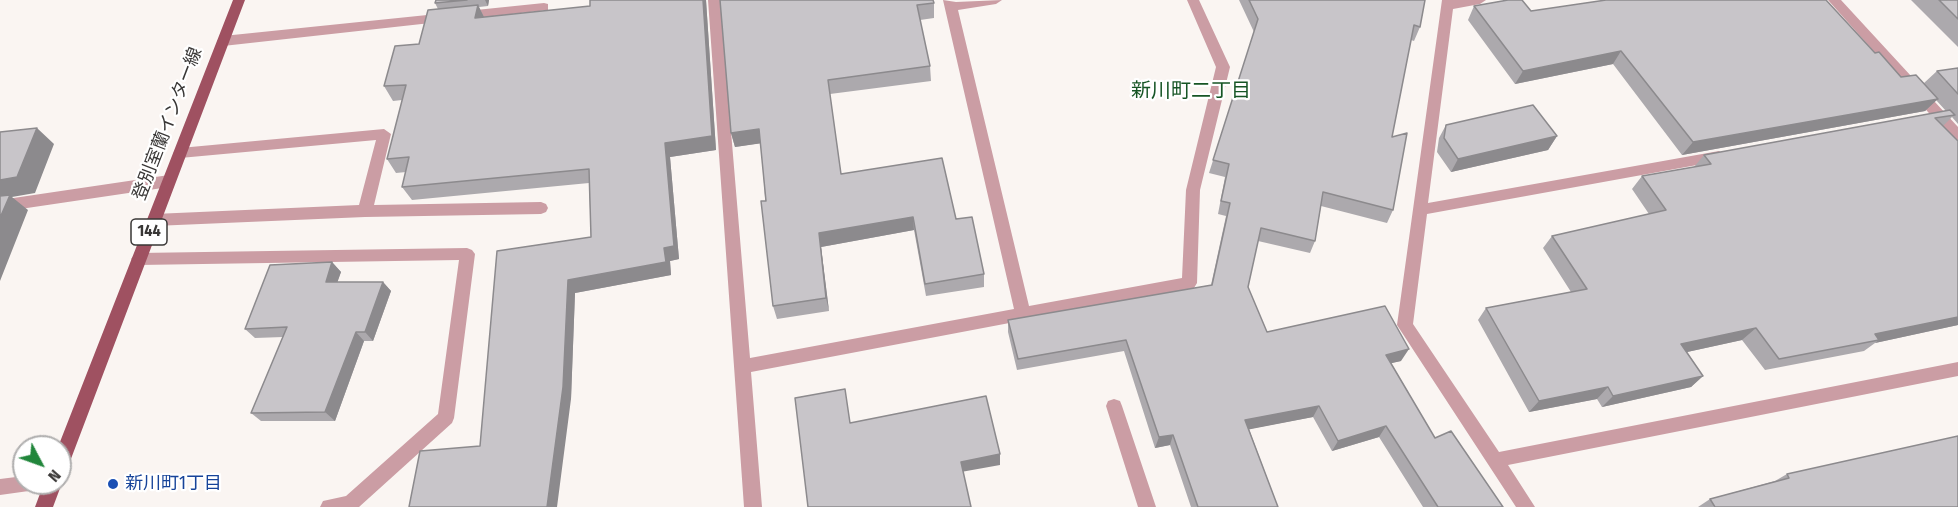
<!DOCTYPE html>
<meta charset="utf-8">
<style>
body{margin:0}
#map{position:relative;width:1958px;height:507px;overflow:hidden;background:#faf5f2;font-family:"Fira Sans Condensed",sans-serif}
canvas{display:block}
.north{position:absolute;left:12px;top:435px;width:60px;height:60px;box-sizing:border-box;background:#fff;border:2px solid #b0afaf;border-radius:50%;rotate:131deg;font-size:16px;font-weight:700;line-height:24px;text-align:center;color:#393736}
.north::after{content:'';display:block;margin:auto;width:21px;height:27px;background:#21863b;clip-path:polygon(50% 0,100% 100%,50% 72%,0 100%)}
</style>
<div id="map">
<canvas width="1958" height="507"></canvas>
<div class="north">N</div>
</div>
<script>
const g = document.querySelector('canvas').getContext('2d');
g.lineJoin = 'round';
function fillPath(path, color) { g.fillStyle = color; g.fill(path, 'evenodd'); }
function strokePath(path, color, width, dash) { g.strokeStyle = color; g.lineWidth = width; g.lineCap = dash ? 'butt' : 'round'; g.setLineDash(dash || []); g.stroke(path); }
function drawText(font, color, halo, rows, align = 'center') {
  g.font = font + ' "Fira Sans Condensed","Noto Sans JP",sans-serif'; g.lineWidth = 4.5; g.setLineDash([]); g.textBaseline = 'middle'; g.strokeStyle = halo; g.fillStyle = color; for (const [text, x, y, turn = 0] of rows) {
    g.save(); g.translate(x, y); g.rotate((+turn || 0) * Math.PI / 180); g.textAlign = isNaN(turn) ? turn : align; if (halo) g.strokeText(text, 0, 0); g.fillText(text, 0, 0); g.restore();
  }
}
const minor = new Path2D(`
 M708 0H720L750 358 1014 309 943 0 956 2 1002 0 996 4 958 10 1029 306 1182 278 1186 190 1216 67 1187 0H1199L1230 67 1200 190 1197 283 1194 288 751 372 762 507H744Z
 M1442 0H1486L1480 4 1453 9 1428 203 1719 151 1726 156 1719 161 1427 214 1413 324 1499 452 1958 362V376L1508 465 1535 507H1516L1397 325Z
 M1828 0H1841L1958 127V141L1953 140Z
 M544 3 548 4V10L223 46 217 41 223 36Z
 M384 129 391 134 374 205 541 202 546 204 548 208 546 212 541 214 365 217 154 226 149 224 147 220 149 216 154 214 359 205 376 140 180 158 173 153 180 148Z
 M169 175 176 181 169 187 0 212V200Z
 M467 248 472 250 475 254 454 418 452 423 359 507H320L323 501 346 496 438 414 459 260 139 265 134 263 131 259 134 255 139 253Z
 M1114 399 1120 401 1122 406 1156 507H1138L1106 406 1108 401Z
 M24 476V483H46L43 489 0 495V479Z`);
const major = new Path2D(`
 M233 0H245L69 464 66 470 60 472 58 447Z
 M60 479 62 483 53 507H35L44 483H60Z`);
const wall = new Path2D(`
 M436 0H489L488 6 479 7 484 17 706 0 716 150 670 157 679 259 670 261 671 275 575 293 571 399 480 446 591 237 589 183 412 200 402 187 406 172 396 173 387 159 402 100 393 101 384 86 419 44 438 9 435 3Z
 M720 0 934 3V18L920 20 930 66 931 81 830 94 841 174 956 219 984 274V287L926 296 914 230 821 247 829 311 777 319 773 306 761 143 735 147 731 133Z
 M1239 0H1425L1420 27 1414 41 1411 40 1392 137 1393 210 1387 223 1321 206 1315 241 1310 253 1258 241 1248 287 1267 332 1401 361 1391 363 1435 438 1503 507H1423L1379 437 1332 451 1313 417 1249 429 1278 507H1191L1170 445 1155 448 1124 351 1017 370 1008 332V320L1211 285 1226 216 1218 214 1225 177 1209 173 1254 32Z
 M1911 0H1958V47Z
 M1474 6 1531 11 1875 53 1901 77 1924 83 1937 71 1958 68V124L1952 117 1943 126 1958 325 1875 343 1864 351 1765 370 1742 340 1687 352 1703 376 1691 387 1602 407 1597 399 1529 412 1478 320 1486 308 1571 292 1543 248 1552 236 1649 214 1632 189 1642 176 1694 167 1704 155 1946 111 1936 100 1925 111 1682 155 1613 64 1515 84 1468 20Z
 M1446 125 1557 136 1548 150 1451 172 1437 152 1439 138Z
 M332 262 341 272 337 282H383L391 291 373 341H364L335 421H261L251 413 283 337 255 338 245 329Z
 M1787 474 1958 507H1698L1710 499 1775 481Z`);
const shadedWall = new Path2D(`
 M485 0H489L488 6Z
 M703 0H706L716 150 670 157 679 259 670 261 671 275 575 293 571 399 557 507H547L568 280 664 248 665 143Z
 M478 5 485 19 475 18Z
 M1621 51 1613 64 1515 84 1523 71Z
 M1938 99 1925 111 1682 155 1693 142Z
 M37 128 54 144 35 193 12 197 28 210 0 281V180Z
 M759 129 763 143 735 147 731 133Z
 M1557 136 1548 150 1451 172 1458 159Z
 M913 217 914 230 821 247 829 311 826 298 819 233Z
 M332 262 341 272 334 292 326 282Z
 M383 282 391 291 373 341 365 332Z
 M1958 317V325L1875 343 1879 340 1875 334Z
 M1756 328 1742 340 1669 356 1681 344Z
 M356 332 364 341 335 421 325 412Z
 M1409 349 1401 361 1379 366 1386 355Z
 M1703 376 1691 387 1602 407 1613 396Z
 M1608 387 1597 399 1529 412 1539 401Z
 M1319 406 1313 417 1241 431 1245 420Z
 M1386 426 1379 437 1332 451 1338 441Z
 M1173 435 1170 445 1155 448 1159 437Z
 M1000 454V465L961 472V462Z`);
const building = new Path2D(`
 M436 0H467L435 3Z
 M590 0H703L712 136 665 143 674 246 664 248 666 262 568 280 563 387 547 507H409L420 451 480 446 497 251 591 237 589 169 402 187 409 157 387 159 406 85 384 86 395 46 419 44 428 10 478 5 475 18 590 6Z
 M720 0H933L934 3 917 5 930 66 828 80 841 174 942 158 956 219 972 217 984 274 925 284 913 217 819 233 826 298 773 306 761 201H766L759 129 731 133Z
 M1249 0H1425L1420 27 1414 25 1392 137 1407 133 1393 210 1323 192 1315 241 1261 228 1248 287 1267 332 1385 306 1409 349 1386 355 1435 438 1451 431 1503 507H1438L1386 426 1338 441 1319 406 1245 420 1278 507H1198L1173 435 1159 437 1126 340 1018 359 1008 320 1212 285 1230 203 1221 201 1229 164 1213 160 1258 19Z
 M1508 0H1522L1531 11 1606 0H1826L1875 53 1879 52 1901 77 1916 75 1938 99 1693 142 1621 51 1523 71 1474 6Z
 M1939 0H1958V19Z
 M1958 68V94L1937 71Z
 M1533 105 1557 136 1458 159 1444 138 1446 125Z
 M1950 110 1955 115 1935 118 1958 141V317L1875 334 1879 340 1779 359 1756 328 1681 344 1703 376 1613 396 1608 387 1539 401 1486 308 1587 289 1552 236 1666 210 1642 176 1711 164 1704 155Z
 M37 128 17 177 0 180V132Z
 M10 195 0 218V196Z
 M332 262 326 282H383L365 332H356L325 412 251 413 287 327 245 329 270 265Z
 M845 389 850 423 986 396 1000 454 961 462 971 507H808L795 398Z
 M1958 436V507H1715L1710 499 1789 478 1787 474Z`);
const markers = [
 [113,484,6,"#1a4fb4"]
];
const shields = [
 [149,232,36]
];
const shieldNames = [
 ["144",149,232]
];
const streetNames = [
 ["登別室蘭インター線",168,124,-69]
];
const transitNames = [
 ["新川町1丁目",125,484]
];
const neighbourhoodNames = [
 ["新川町二丁目",1191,91]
];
fillPath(minor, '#cb9da4');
fillPath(major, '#9f5161');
fillPath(wall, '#aca9ad');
fillPath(shadedWall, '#8c8a8d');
fillPath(building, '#c8c5c9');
strokePath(building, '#8c8a8d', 1.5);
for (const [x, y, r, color] of markers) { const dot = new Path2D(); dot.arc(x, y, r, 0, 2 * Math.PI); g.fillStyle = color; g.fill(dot); strokePath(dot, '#fff', 2); }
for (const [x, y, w] of shields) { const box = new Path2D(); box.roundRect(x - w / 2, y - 13, w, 26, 4.5); g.fillStyle = '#fff'; g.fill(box); strokePath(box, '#393736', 1.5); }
drawText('bold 16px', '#393736', null, shieldNames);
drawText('18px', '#393736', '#fff', streetNames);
drawText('18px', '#164399', '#fff', transitNames, 'left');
drawText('20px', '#165525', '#fff', neighbourhoodNames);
</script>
